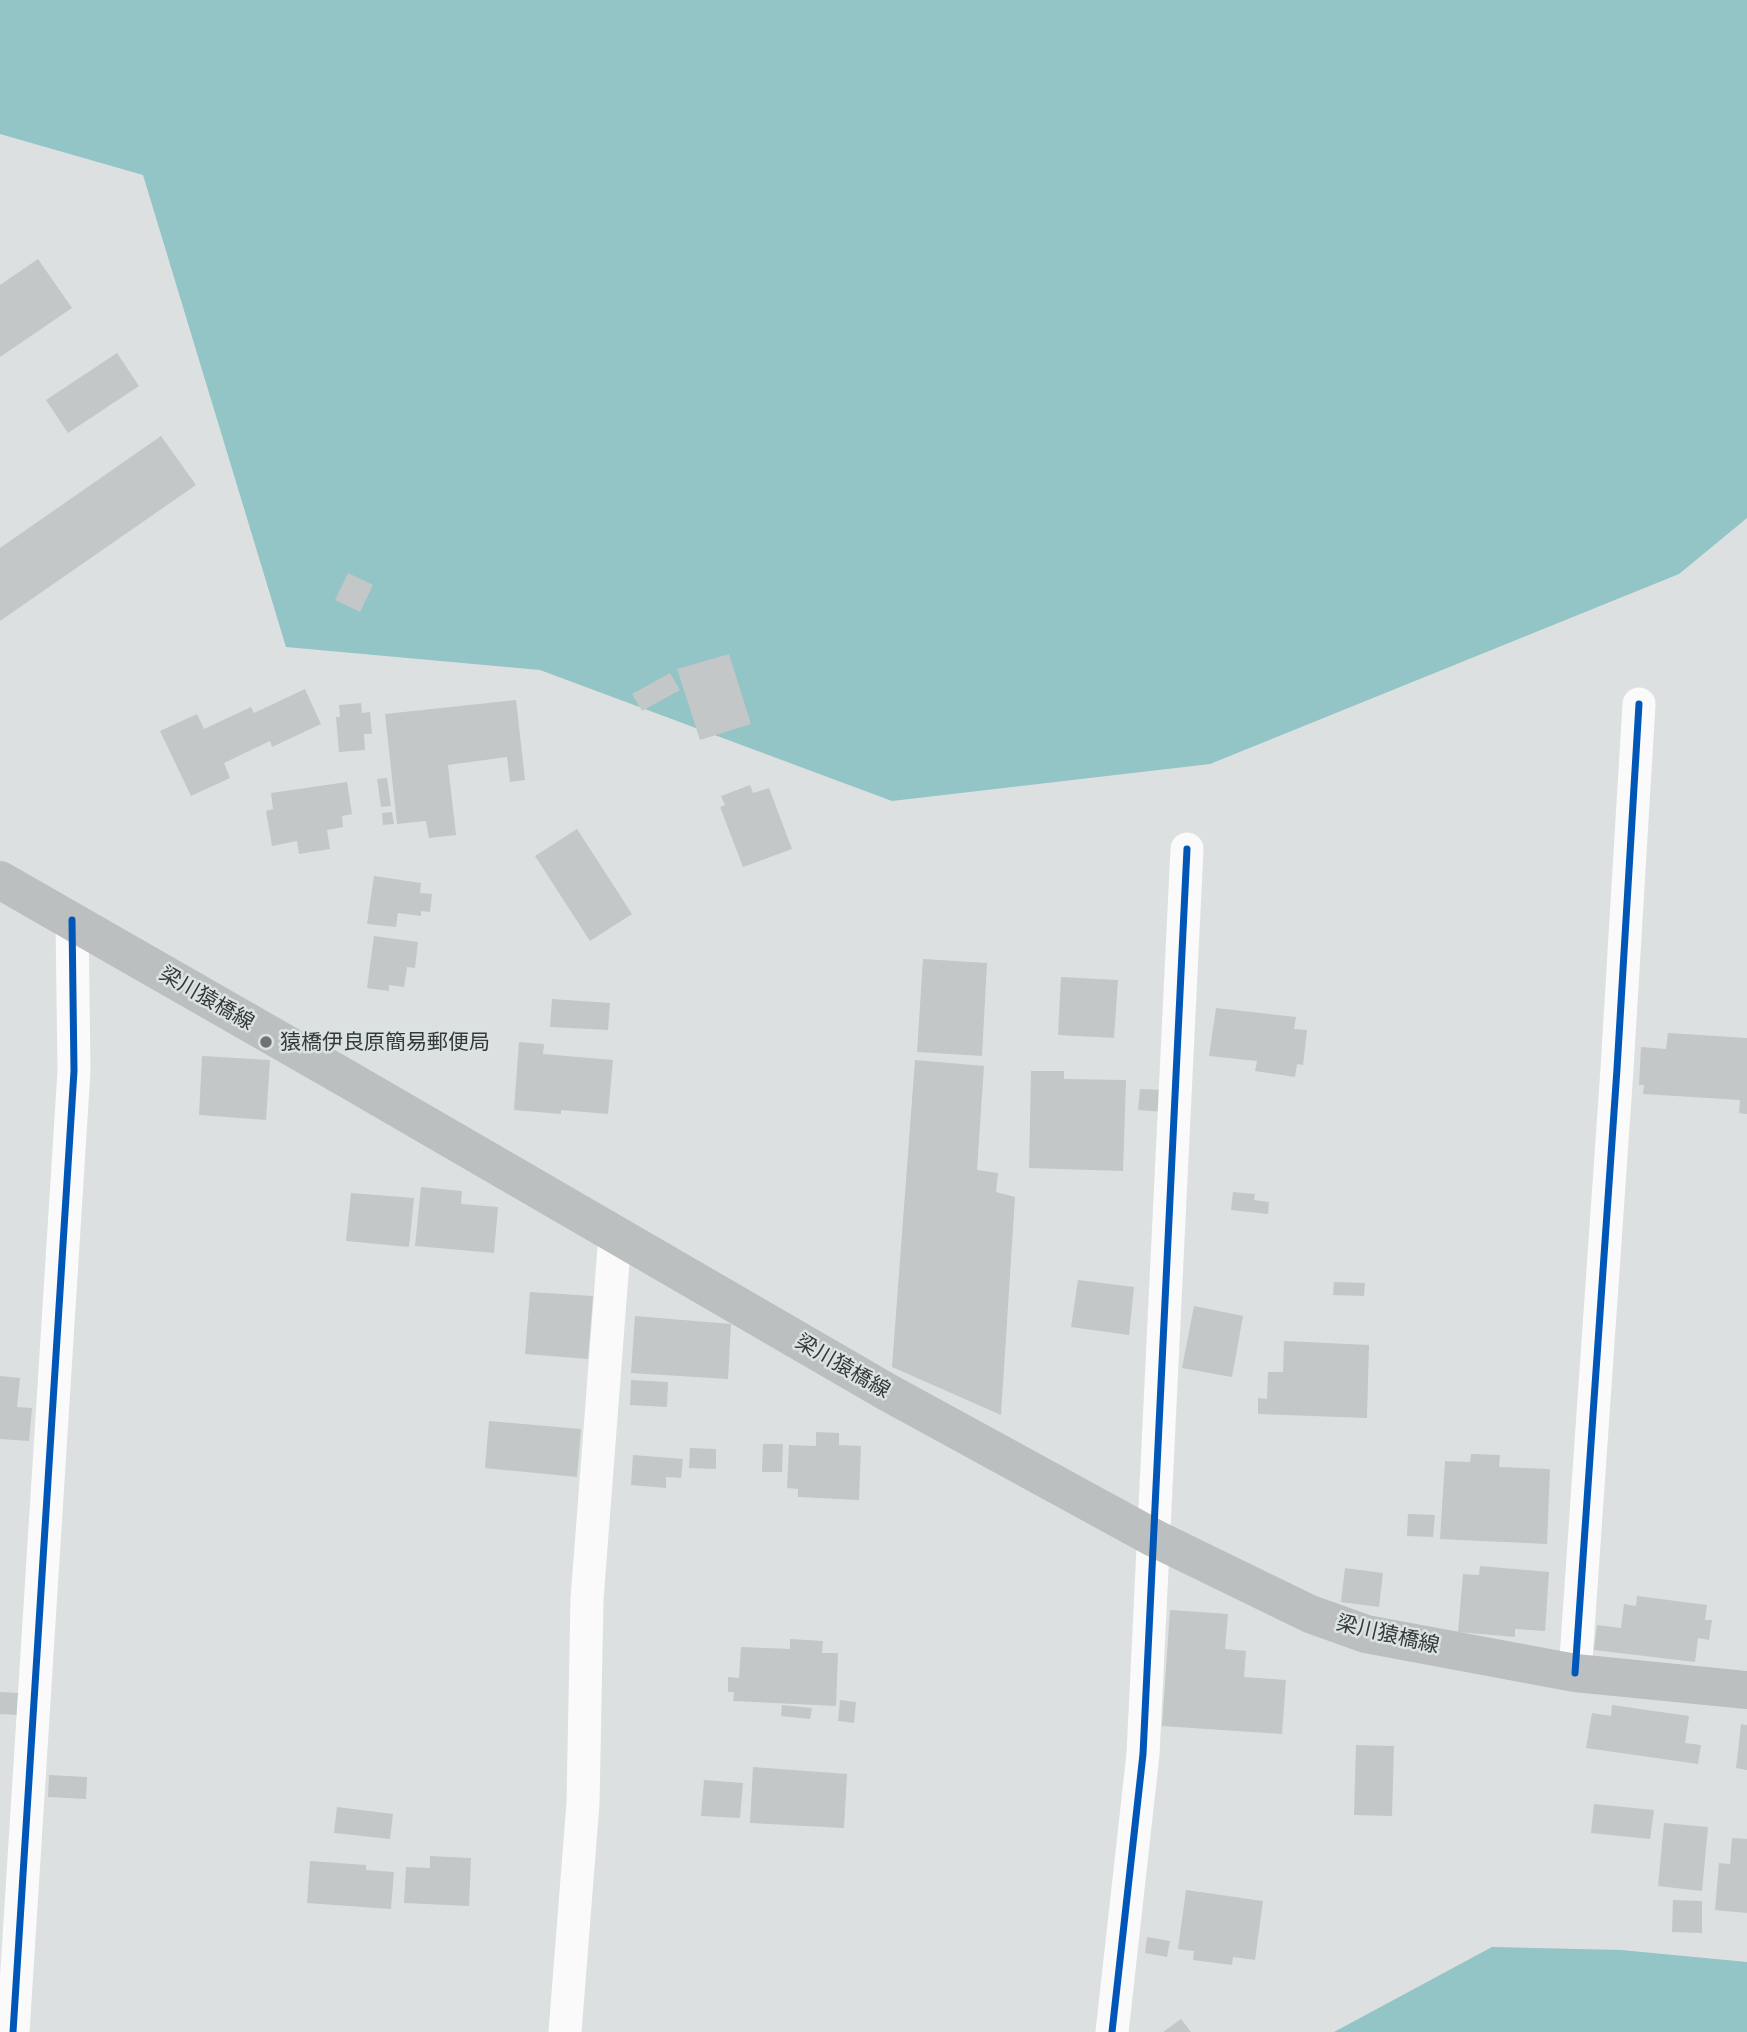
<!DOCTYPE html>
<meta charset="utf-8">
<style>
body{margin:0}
canvas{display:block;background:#dce0e0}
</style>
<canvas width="1747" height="2032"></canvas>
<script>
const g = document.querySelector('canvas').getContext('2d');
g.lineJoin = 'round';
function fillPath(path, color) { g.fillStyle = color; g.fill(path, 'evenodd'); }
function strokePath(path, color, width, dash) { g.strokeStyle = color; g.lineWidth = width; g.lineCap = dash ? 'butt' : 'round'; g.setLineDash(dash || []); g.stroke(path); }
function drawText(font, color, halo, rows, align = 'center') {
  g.font = font + ' "Exo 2","Noto Sans JP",sans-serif'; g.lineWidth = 5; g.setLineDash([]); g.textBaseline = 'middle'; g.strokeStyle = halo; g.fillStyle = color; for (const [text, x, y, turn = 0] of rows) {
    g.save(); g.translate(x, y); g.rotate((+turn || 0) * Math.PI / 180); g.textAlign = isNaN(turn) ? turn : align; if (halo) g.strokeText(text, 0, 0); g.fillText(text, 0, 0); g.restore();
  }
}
const forest = new Path2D(`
 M0 0H1747V518L1679 574 1210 764 892 801 540 670 286 647 143 175 0 134Z
 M1492 1947 1621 1950 1747 1962V2032H1334Z`);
const building = new Path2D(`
 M38 259 72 308 0 357V285Z
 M117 353 139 386 68 433 46 400Z
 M161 436 196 485 0 621V548Z
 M348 573 373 585 360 612 335 600Z
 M729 654 751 724 700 740 677 669Z
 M670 673 680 690 642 711 632 694Z
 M305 689 321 724 272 747 270 741 224 763 230 778 191 796 160 731 197 714 204 729 251 707 254 713Z
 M516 700 525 780 510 782 507 757 448 765 456 835 429 838 426 821 397 824 385 714Z
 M361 703 362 713 370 712 372 734H364L365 750 339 752 336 717H340L339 705Z
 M387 778 391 806 381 807 377 779Z
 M347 782 352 814 342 816 343 827 327 830 330 849 299 854 297 841 272 846 266 811 273 809 271 793Z
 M750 785 753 793 769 788 792 849 743 867 720 807 725 805 721 796Z
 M392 812 394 824 383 825 382 813Z
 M577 829 632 914 590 941 535 856Z
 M374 876 421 883 420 893 432 894 430 912 421 911V916L398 913 396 927 367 924Z
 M374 936 418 942 415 968 407 967 404 987 389 985V991L367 988Z
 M923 959 987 963 982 1056 917 1052Z
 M1061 977 1118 980 1114 1038 1058 1035Z
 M552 999 610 1003 608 1030 550 1027Z
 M1216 1008 1296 1017 1294 1029 1307 1030 1303 1065 1297 1064 1295 1077 1255 1071 1257 1061 1209 1056Z
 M1668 1033 1747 1038V1114L1739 1113 1740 1100 1643 1094 1644 1085H1639L1641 1047 1666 1049Z
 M519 1042 544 1044 543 1054 613 1060 608 1114 561 1110V1114L514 1110Z
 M202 1056 270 1060 266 1120 199 1115Z
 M915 1060 984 1066 977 1170 998 1173 996 1192 1015 1197 1001 1415 892 1367Z
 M1031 1071H1064V1079L1126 1080 1123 1171 1029 1168Z
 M1140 1089 1165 1090 1163 1112 1138 1110Z
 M421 1187 462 1191 461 1204 498 1207 494 1253 415 1246Z
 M1233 1192 1255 1194 1254 1200 1269 1202 1268 1214 1231 1210Z
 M351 1193 414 1198 409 1247 346 1241Z
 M1078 1280 1134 1287 1129 1335 1071 1327Z
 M1334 1282 1365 1283 1364 1296 1333 1295Z
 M530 1292 593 1296 588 1359 525 1354Z
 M1194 1306 1243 1316 1232 1377 1182 1368Z
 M635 1316 731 1324 728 1379 631 1373Z
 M1284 1341 1369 1345 1367 1418 1258 1414V1398L1267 1399 1268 1372H1283Z
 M0 1376 20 1378 17 1407 32 1408 29 1441 0 1439Z
 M631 1380 668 1382 667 1407 630 1405Z
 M489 1421 581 1429 577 1477 485 1468Z
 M816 1432 839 1433V1445L861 1446 859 1500 798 1497V1489L787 1488 789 1445 816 1446Z
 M763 1444H783L782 1472H762Z
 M690 1448 716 1449V1469L689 1468Z
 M1471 1454 1500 1455 1499 1467 1550 1469 1547 1544 1440 1539 1445 1461 1470 1462Z
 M633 1455 683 1459 681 1478 666 1477V1488L631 1485Z
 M1408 1514 1435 1515 1433 1537 1407 1536Z
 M1480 1566 1549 1572 1545 1631 1515 1629V1637L1458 1632 1463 1574 1479 1575Z
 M1345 1568 1383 1573 1379 1607 1341 1602Z
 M1637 1596 1707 1605 1705 1620H1712L1709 1640 1698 1638 1695 1662 1594 1650 1597 1625 1621 1628 1624 1604 1636 1606Z
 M1170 1610 1228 1614 1225 1649 1246 1651 1244 1677 1286 1680 1282 1734 1162 1726Z
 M790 1639 823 1641 822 1653H838L836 1706 733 1701 734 1692H728V1677L739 1678 741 1647 790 1649Z
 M0 1692 20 1693 19 1715 0 1714Z
 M840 1700 856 1702 854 1723 838 1721Z
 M782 1705 812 1708 810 1719 781 1716Z
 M1612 1705 1689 1716 1685 1743 1701 1745 1698 1764 1586 1748 1592 1713 1611 1716Z
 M1741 1724 1747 1725V1770L1736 1768Z
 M1356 1745 1394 1746 1392 1816 1354 1815Z
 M753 1767 847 1774 844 1828 750 1823Z
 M49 1775 87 1777 86 1799 48 1797Z
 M704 1780 743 1783 740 1818 701 1816Z
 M1594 1804 1654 1810 1650 1839 1591 1833Z
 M337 1807 393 1814 390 1839 334 1833Z
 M1664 1823 1708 1827 1702 1891 1658 1886Z
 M1732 1838 1747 1839V1913L1715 1910 1719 1863 1730 1864Z
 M430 1856 471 1858 469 1906 404 1903 406 1867 430 1868Z
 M310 1861 366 1865V1870L394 1872 391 1909 307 1903Z
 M1186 1890 1263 1901 1255 1960 1233 1957 1232 1965 1193 1960 1194 1951 1178 1949Z
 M1673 1900 1702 1901V1933L1672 1932Z
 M1147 1937 1170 1941 1167 1957 1145 1953Z
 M1181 2019 1191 2032H1163Z`);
const street = new Path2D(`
 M1575 1673 1617 1069 1639 704
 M13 2032 74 1071 72 920
 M565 2032 583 1803 587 1599 615 1235
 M1112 2032 1143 1754 1187 849`);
const secondary = new Path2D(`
 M0 880 349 1080 887 1392 1154 1538 1310 1614 1366 1634 1575 1673 1747 1690`);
const cycleway = new Path2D(`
 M1575 1673 1617 1069 1639 704
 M13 2032 74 1071 72 920
 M1112 2032 1143 1754 1187 849`);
const markers = [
 [266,1042,7,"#707373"]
];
const streetNames = [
 ["梁川猿橋線",207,998,30],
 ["梁川猿橋線",843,1366,30],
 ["梁川猿橋線",1388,1634,13]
];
const poiNames = [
 ["猿橋伊良原簡易郵便局",280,1042]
];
fillPath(forest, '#93c4c6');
fillPath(building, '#c4c7c7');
strokePath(street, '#fafafa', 33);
strokePath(secondary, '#bbbfbf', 38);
strokePath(cycleway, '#0057b8', 7);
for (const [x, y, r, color] of markers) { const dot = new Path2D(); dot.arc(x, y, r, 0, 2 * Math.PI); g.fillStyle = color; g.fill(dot); strokePath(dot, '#dae2e2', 2.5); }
drawText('21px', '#363939', '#dae2e2', streetNames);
drawText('21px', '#363939', '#dae2e2', poiNames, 'left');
</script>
